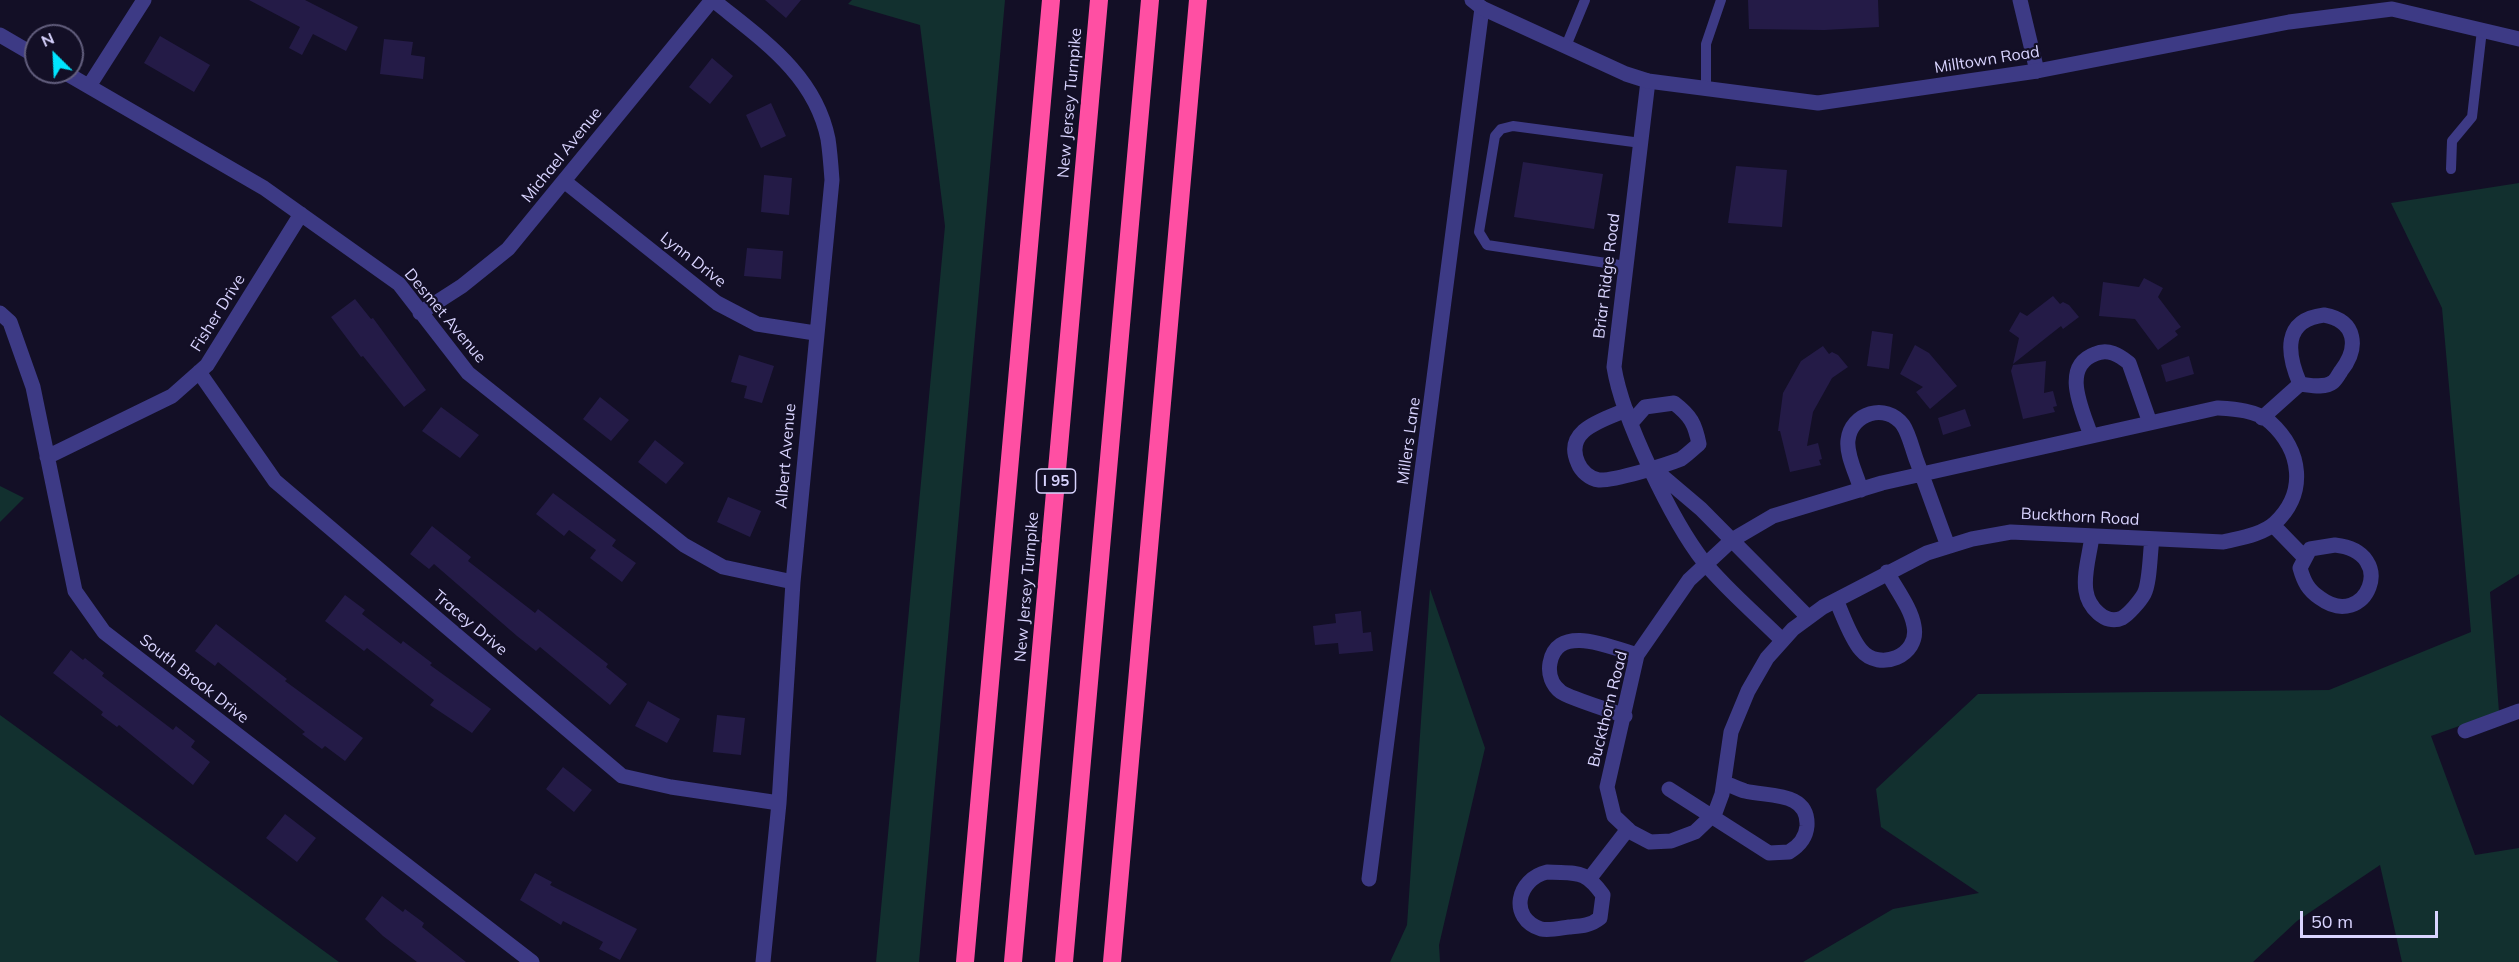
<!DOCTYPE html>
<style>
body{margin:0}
#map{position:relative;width:2519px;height:962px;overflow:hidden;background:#130f26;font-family:Mulish,sans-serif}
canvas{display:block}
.north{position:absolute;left:24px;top:24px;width:60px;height:60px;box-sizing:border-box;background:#130f26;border:2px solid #625e7d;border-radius:50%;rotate:336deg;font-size:16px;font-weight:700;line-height:24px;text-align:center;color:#d9d4ff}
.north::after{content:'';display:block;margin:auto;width:21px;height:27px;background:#00e5ff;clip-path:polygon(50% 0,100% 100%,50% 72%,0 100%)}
.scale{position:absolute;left:2300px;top:911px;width:138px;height:27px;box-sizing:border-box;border:3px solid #d9d4ff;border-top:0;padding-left:8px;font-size:18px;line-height:21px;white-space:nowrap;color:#d9d4ff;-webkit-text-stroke:4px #130f26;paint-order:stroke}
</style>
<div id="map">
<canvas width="2519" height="962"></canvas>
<div class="north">N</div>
<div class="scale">50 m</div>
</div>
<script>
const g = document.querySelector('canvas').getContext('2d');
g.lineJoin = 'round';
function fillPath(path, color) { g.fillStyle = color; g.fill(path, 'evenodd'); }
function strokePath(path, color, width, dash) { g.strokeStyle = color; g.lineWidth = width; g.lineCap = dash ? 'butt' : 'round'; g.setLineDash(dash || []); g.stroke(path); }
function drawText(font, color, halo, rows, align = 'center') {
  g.font = font + ' Mulish,sans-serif'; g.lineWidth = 4.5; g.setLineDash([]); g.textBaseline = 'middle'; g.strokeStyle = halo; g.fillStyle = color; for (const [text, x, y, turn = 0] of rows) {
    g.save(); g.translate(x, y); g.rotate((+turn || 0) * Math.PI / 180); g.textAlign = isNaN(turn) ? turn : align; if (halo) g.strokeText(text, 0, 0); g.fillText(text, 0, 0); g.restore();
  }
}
const green = new Path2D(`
 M852 0H1005L919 962H876L945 226 920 25 848 4Z
 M2519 183V574L2490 592 2499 712 2431 736 2475 855 2519 848V962H2402L2380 865 2297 921 2253 962H1803L1893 909 1979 893 1881 827 1876 789 1978 694 2329 690 2471 632 2442 308 2391 203Z
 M0 486 24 498 0 522Z
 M1430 589 1485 748 1439 945 1440 962H1390L1407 925Z
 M0 715 339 962H0Z`);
const building = new Path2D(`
 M249 0H305L358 27 346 51 313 34 302 55 289 48 300 27Z
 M765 0H801L786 18Z
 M1748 0H1878L1879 27 1824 30 1749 29Z
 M160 36 210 65 194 92 144 63Z
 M384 39 413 42 411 55 425 57 423 79 380 74Z
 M712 58 733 76 710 104 689 87Z
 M771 103 786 136 761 148 746 115Z
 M1523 162 1603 174 1594 229 1514 217Z
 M1736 166 1787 170 1782 227 1728 223Z
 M764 175 792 178 789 215 761 212Z
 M747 248 783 251 781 279 744 276Z
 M2144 278 2163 288 2158 297 2181 327 2175 331 2178 335 2158 350 2135 319 2099 316 2103 282 2139 287Z
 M2053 296 2060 304 2063 302 2069 305 2079 317 2063 329 2061 326 2013 364 2019 338 2009 331 2020 312 2027 316Z
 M355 299 371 319 373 318 426 390 404 407 363 356 361 357 331 317Z
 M1872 331 1893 334 1889 369 1867 366Z
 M1915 345 1929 353 1957 386 1930 409 1916 392 1923 387 1900 374Z
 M1823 346 1829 354 1832 352 1838 355 1848 367 1832 378 1813 412 1807 446 1818 443 1822 459 1819 460 1821 465 1790 472 1780 431H1778L1783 393 1801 361Z
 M739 355 774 366 762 403 744 398 747 386 731 382Z
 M2189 356 2194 374 2166 382 2161 365Z
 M2046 361 2044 393 2053 391 2057 406 2053 407 2055 412 2023 419 2011 371 2013 365Z
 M600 397 629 420 611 441 583 419Z
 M441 407 479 435 460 458 422 431Z
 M1965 409 1971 426 1943 435 1938 418Z
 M655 440 684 463 666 484 638 462Z
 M553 493 616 540 612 546 636 563 622 582 590 558 596 550 569 530 564 536 536 514Z
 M728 497 761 511 750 537 717 522Z
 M432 526 471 557 468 561 535 613 538 609 608 664 606 667 627 684 610 705 540 647 536 651 517 636 434 564 429 569 410 554Z
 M345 595 365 610 362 614 401 644 403 641 432 663 430 665 491 709 472 733 430 705 434 700 367 648 364 651 325 621Z
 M1361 611 1363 633 1371 632 1373 651 1339 654 1338 643 1315 645 1313 626 1336 623 1335 614Z
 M216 624 287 679 285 681 363 738 345 761 325 746 322 749 302 734 305 732 218 662 215 666 195 651Z
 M71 650 83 660 85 658 104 673 102 676 173 730 176 726 195 741 191 747 210 762 193 785 119 725 117 727 101 715 103 712 53 673Z
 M648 701 680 719 667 743 635 726Z
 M717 715 745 718 741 755 713 752Z
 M563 767 592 790 574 812 546 789Z
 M285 814 316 838 297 862 266 838Z
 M535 873 552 882 550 885 637 929 620 960 599 949 603 942 563 921 561 925 520 900Z
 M382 896 403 912 405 909 424 923 422 927 466 962H417L383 936 365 919Z`);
const service = new Path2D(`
 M1566 46 1585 0
 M1706 89V44L1721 0
 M2451 169 2452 141 2472 117 2482 30
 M1626 266 1487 245 1479 232 1495 136 1501 129 1513 126 1641 143`);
const minor = new Path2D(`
 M713 0C761 39 815 74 828 139 830 152 831 166 832 180L793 582 779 803 763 962
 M2020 0 2037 71
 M0 35 36 56
 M64 72 264 188 399 284 468 373 684 545 723 567 793 582
 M1648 81 1614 367C1622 418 1672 521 1704 562 1727 590 1757 615 1782 640
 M89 86 144 0
 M564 181 717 303 757 324 815 333
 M0 313 10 322 33 387 75 591 104 632 532 962
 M420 313 462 286 508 249 712 0
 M2324 315C2357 321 2359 348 2341 371 2339 374 2336 380 2333 382 2324 389 2310 385 2300 384 2287 354 2282 320 2324 315Z
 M199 372 275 481 622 776 671 787 779 803
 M2217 408C2234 409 2256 410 2270 422 2302 451 2307 493 2275 523 2262 535 2239 538 2223 542L2011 532 1972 539 1927 553 1823 607 1793 629 1767 658 1748 691 1731 732 1722 794 1715 813 1695 832 1671 841 1650 842 1631 832 1614 816 1607 787 1637 655 1689 580 1732 540 1773 516 1882 483Z
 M1626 410C1603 420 1563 430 1578 463 1581 471 1590 479 1599 480 1614 481 1666 465 1681 459 1687 455 1693 449 1699 444 1695 424 1691 416 1674 403L1645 407 1631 423
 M2262 418 2300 384
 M2091 436C2083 411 2060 367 2095 354 2108 348 2119 355 2129 363L2150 423
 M47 457 172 396 207 365 301 214
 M1655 470 1701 509 1808 617
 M1861 490C1857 475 1846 455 1848 440 1851 413 1886 402 1903 425 1909 434 1912 448 1916 459 1927 488 1937 517 1948 546
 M2273 525 2305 558
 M2092 536C2090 553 2083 575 2086 591 2088 606 2105 626 2122 618 2129 614 2140 601 2144 594 2150 583 2150 552 2152 539
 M2335 545C2400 552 2366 632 2320 598 2308 590 2304 582 2300 568L2310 549Z
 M1836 600C1843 615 1850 637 1861 650 1879 672 1920 656 1914 626 1911 608 1896 589 1887 572
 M1625 716C1612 711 1569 698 1561 692 1552 685 1548 674 1550 663 1557 622 1613 648 1637 655
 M2465 731 2519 711
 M1669 789 1769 853 1789 852C1799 846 1806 838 1807 826 1809 791 1768 797 1745 791 1738 789 1731 785 1724 783
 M1547 872C1578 874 1584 869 1603 895L1600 918C1590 926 1581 926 1569 927 1561 928 1549 931 1541 929 1508 918 1517 879 1547 872Z
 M1590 878 1628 829
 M1369 879 1482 8`);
const tertiary = new Path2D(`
 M1472 0 1482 8 1626 74 1648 81 1818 103 2037 71 2289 22 2392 9 2519 39`);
const motorway = new Path2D(`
 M965 962 1051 0
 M1013 962 1099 0
 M1064 962 1150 0
 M1112 962 1198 0`);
const shields = [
 [1056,481,39]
];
const shieldNames = [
 ["I 95",1056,481]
];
const streetNames = [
 ["Milltown Road",1987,60,-9],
 ["New Jersey Turnpike",1070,103,-85],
 ["Michael Avenue",562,155,-51],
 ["Lynn Drive",693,260,38],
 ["Briar Ridge Road",1607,276,-83],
 ["Fisher Drive",218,313,-58],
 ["Desmet Avenue",445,316,50],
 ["Millers Lane",1409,441,-82],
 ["Albert Avenue",786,456,-85],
 ["Buckthorn Road",2080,517,3],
 ["New Jersey Turnpike",1027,587,-85],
 ["Tracey Drive",470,623,40],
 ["South Brook Drive",194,679,38],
 ["Buckthorn Road",1608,709,-76]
];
fillPath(green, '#12302f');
fillPath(building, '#241b47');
strokePath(service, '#3d3a85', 10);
strokePath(minor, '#3d3a85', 15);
strokePath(tertiary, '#3d3a85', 15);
strokePath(motorway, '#ff4fa3', 18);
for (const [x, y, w] of shields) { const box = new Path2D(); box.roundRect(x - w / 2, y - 12, w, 24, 4.5); g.fillStyle = '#130f26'; g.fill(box); strokePath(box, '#d9d4ff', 1.5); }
drawText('bold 15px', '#d9d4ff', null, shieldNames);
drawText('16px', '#d9d4ff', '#130f26', streetNames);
</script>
